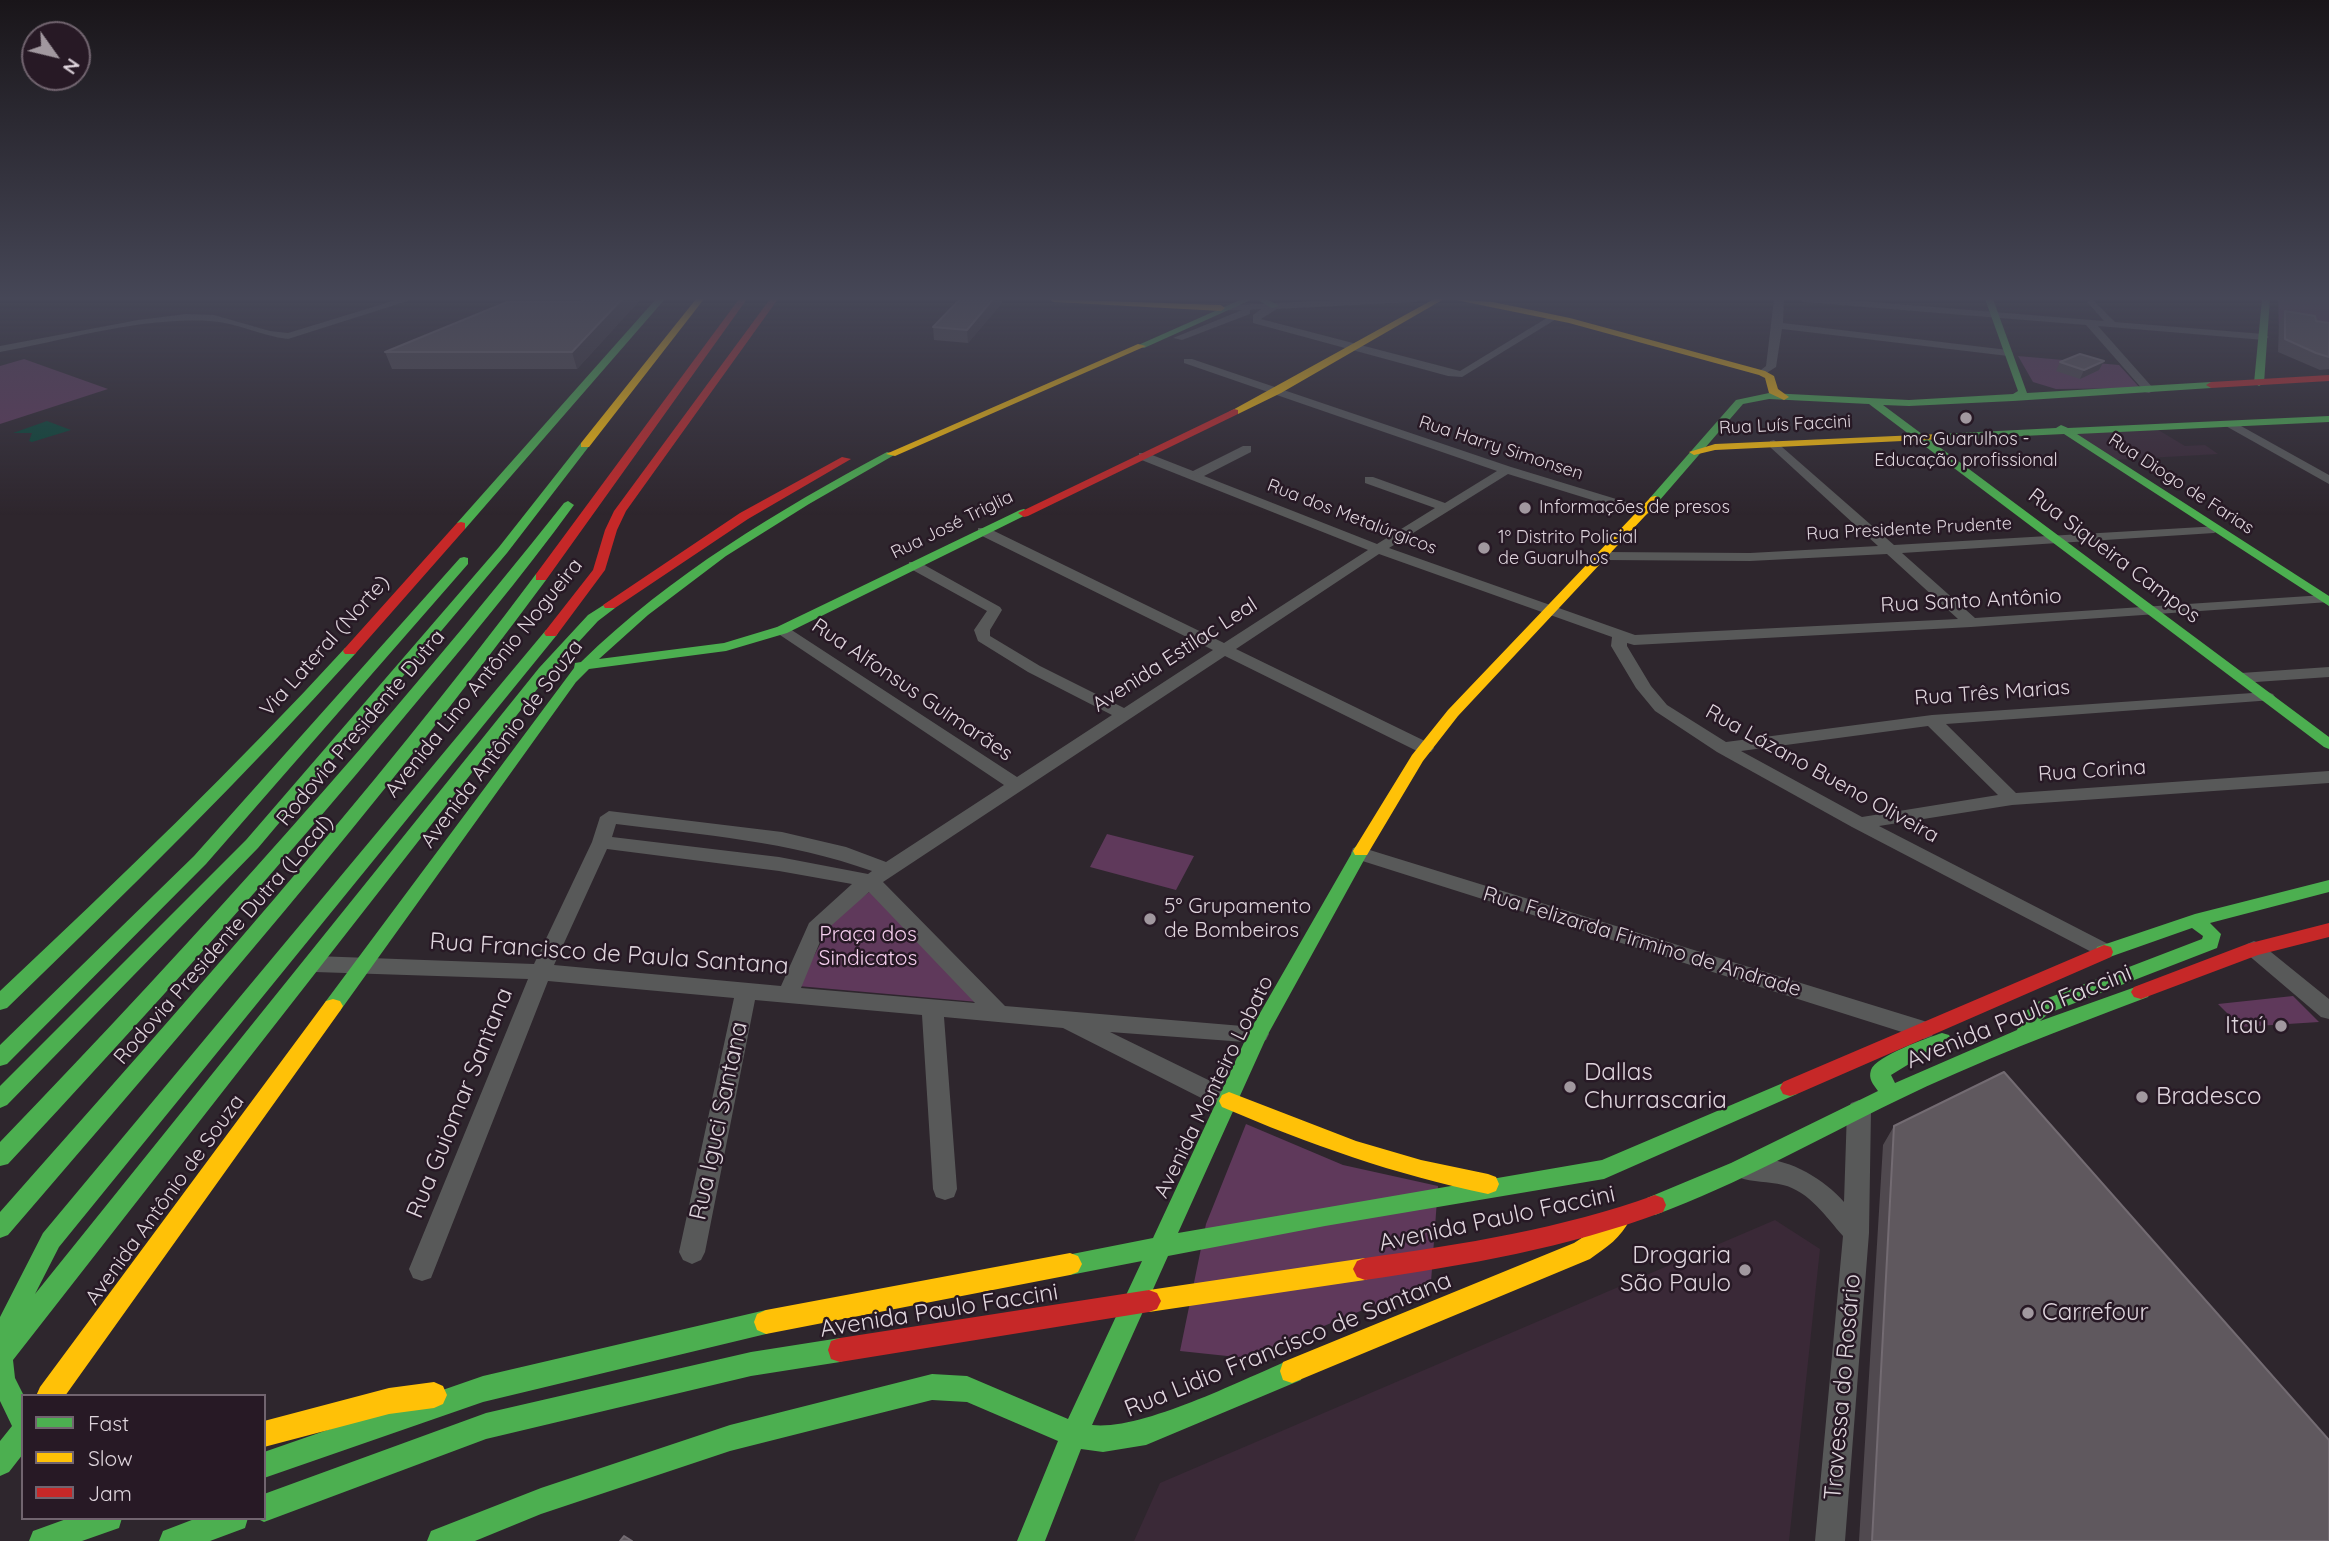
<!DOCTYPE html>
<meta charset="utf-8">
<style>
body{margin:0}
#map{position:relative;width:2329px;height:1541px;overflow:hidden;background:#2e262d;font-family:Quicksand,sans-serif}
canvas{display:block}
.legend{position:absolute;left:21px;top:1394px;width:245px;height:126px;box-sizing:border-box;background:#271925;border:2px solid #71646f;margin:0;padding:9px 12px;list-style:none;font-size:21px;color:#dfd5dd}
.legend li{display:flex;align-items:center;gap:14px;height:35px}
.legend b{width:35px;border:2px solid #71646f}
.north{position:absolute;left:21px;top:21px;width:70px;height:70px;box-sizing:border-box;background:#271925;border:2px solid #71646f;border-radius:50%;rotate:124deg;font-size:19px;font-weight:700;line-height:28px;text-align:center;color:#dfd5dd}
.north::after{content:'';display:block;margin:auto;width:24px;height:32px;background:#a1989f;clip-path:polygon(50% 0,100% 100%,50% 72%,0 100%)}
</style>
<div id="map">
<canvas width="2329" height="1541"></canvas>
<ul class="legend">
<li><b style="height:9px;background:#4caf50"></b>Fast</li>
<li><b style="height:9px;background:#ffc107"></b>Slow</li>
<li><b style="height:9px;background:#c62828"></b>Jam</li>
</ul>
<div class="north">N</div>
</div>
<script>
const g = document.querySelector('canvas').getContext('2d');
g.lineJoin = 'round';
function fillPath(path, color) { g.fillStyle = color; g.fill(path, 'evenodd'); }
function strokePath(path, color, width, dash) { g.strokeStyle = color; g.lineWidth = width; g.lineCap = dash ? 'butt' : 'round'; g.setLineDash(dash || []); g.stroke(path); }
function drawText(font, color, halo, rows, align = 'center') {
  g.font = font + ' Quicksand,sans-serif'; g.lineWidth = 5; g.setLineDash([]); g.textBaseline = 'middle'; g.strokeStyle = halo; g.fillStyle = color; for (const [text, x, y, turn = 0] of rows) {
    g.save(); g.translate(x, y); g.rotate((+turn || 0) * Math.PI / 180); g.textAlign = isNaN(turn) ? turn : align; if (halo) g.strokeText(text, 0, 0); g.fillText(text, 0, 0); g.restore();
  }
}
const built = new Path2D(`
 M2155 428 2185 446 2205 445 2218 454 2112 460 2065 430Z
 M1775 1220 1820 1249 1789 1541H1134L1160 1483Z`);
const green = new Path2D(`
 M2278 299 2329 300V336L2279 331Z
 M2018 356 2119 365 2140 388 2056 389 2033 382Z
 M24 359 108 389 0 424V366Z
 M1107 834 1194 856 1176 890 1090 867Z
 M876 887 978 1002 798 986 834 918Z
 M2293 996 2319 1022 2241 1027 2218 1004Z
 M1246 1124 1343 1165 1438 1186 1431 1282 1246 1358 1180 1351 1206 1224Z`);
const water = new Path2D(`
 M47 421 71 430 32 442 29 441 32 433H13Z`);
const street = new Path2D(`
 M399 299H414L288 339C261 336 235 322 209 321 142 317 66 340 0 352V346L138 320 186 314 214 315 270 331 288 333Z
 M1358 299H1421L1416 302 1277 309 1261 319 1460 371 1550 316 1558 318 1462 377 1448 376 1253 323V315L1261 309 1250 310V314L1182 340 1173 338 1242 310H1229V306L1232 305Z
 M1774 299H1784L1783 323 2008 350 2013 353 2008 356 1782 329 1776 367 1762 376 1757 373 1766 366Z
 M1798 299H1837L2104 321 2087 302 2092 299 2115 322 2264 334 2269 337 2264 340 2098 326 2153 388 2155 390 2149 393 2145 392 2086 325 1803 302Z
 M1184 359H1192L1511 467 1649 509 1651 512 1644 516 1508 474 1389 548 1635 635 1958 619 1887 554 1750 561 1605 560 1598 556 1605 552 1750 553 1878 546 1770 447V441L1774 440 1894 545 2219 526 2221 529 2214 533 1902 553 1975 618 2324 595 2329 596V602L1971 627 1634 645 1627 643V646L1651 686 1667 705 1726 742 1932 715 2267 692 2273 694 2275 697 2273 700 1946 724 2016 793 2329 771V783L2012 805 1879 826 2112 946 2115 951 2112 956 2105 959 1852 827 1717 752 1655 711 1636 688 1611 646 1612 637 1379 554 1236 649 1431 744 1434 748 1431 752H1419L1225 656 883 882 1005 1006 1266 1028 1269 1034 1266 1040 1258 1043 1110 1032 1237 1094 1241 1101 1237 1108 1229 1111 1221 1108 1063 1028 944 1017 957 1189 954 1197 945 1200 936 1197 933 1189 922 1015 755 1000 705 1252 701 1260 692 1264 683 1260 679 1252 734 998 548 981 431 1278 422 1281 413 1278 409 1269 528 979 315 972 308 969 305 964 308 959 315 956 534 964 592 842 600 817 609 811 782 832 846 847 886 862 1004 785 777 633 774 630 777 627H787L1017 777 1112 715 1028 672 978 641 974 630 987 611 909 568V562H919L1000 607 1002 610 990 630V636L1040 666 1124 708 1213 650 978 534V528H988L1224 643 1368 550 1139 459V453H1147L1193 471 1243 446H1251V452L1204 476 1377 544 1435 508 1365 483V477H1373L1445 503 1497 471 1184 363ZM1928 726 1998 795 1862 817 1741 751ZM616 824C704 835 788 841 872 871L868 874 779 857 612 837ZM607 849 779 871 852 884 809 923 781 986 554 965ZM869 892 975 1003 801 988 824 932Z
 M2224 421H2232L2329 475V484L2224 425Z
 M2329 667V677L2241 683 2233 678 2241 673Z
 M1360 847 1924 1021 1932 1024 1935 1030 1932 1036 1924 1039 1353 858 1351 853 1353 848Z
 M2254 941 2261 944 2329 999V1019L2321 1017 2247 954 2244 949 2247 944Z
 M1859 1100 1867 1103 1871 1110 1869 1233 1845 1541H1815L1843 1236C1827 1218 1809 1191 1783 1185 1768 1181 1753 1183 1738 1177L1735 1170 1738 1163C1775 1149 1820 1175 1844 1202L1847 1110 1851 1103Z`);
const fast = new Path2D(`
 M656 299H665L465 529H457V523Z
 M1242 299H1253L1144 348 1136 346Z
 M1256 299H1267L1279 306 1272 308Z
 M1985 299H1993L2027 393 2211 382 2216 385 2211 388 2013 401 1909 406 1883 405 2329 737V749L2324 747 1869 404 1769 399 1743 404 1659 501H1651L1649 499 1736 400 1769 393 1909 400 2013 394 2018 391Z
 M2262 299H2270L2264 383 2259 386 2254 383Z
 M2329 416V422L2077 434 2329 596V606L2064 434 1940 440 1935 437 1940 434 2056 428 2061 425 2068 428Z
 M581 443 590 445 507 553 258 848 7 1105 0 1108V1086L246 840 499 547Z
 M887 452 896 454 809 504 726 556 648 615 599 659 724 643 777 627 1020 510 1024 509 1030 513 787 633 726 651 589 669 576 682 340 1011 333 1013 326 1011 323 1006 326 1001 574 668 575 663 581 662C671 574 777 511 887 452Z
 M568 501 574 505C521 578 463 647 405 716 278 870 144 1018 8 1164L0 1166V1142C198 937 387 726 564 503Z
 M464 557 468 558V564L206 864 7 1064 0 1066V1045L194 856 460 558Z
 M541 573 546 574V580C378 808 192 1021 8 1235L0 1238V1212C184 1004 369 797 536 574Z
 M610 601 615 602V608L598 621 549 674 13 1360 15 1378 24 1396 23 1454 9 1472 0 1476V1441L12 1426 0 1401V1317L43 1233 546 630H556L558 633 556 636 59 1247 35 1294 539 668 588 615Z
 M350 647 355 648 357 651 355 654C244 777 126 893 7 1008L0 1010V991C118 880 235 768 345 648Z
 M1361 845 1367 847 1369 851 1267 1036 1178 1233 1602 1160 1790 1080 1797 1082 1800 1088 1797 1094 1604 1179 1325 1226 1168 1256 1092 1425C1142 1431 1243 1379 1292 1359L1301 1362 1304 1371 1301 1380 1146 1445 1103 1452 1081 1449 1045 1541H1017L1058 1441 967 1402 932 1400 730 1451 541 1514 475 1541H427L431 1531 541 1488 730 1425 932 1374 967 1376 1068 1419 1142 1261 1070 1275 1062 1272 1058 1264 1062 1256 1153 1238 1248 1034 1353 851 1355 847Z
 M2329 880V892L2210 923 2221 934 2217 948 2049 1013 2040 1021 2141 985 2148 987 2151 992 2148 997C2063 1029 1978 1061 1896 1101 1816 1140 1739 1184 1655 1215L1647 1212 1644 1205 1647 1198 1731 1163 1878 1091C1873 1084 1868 1079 1871 1070 1876 1056 1927 1038 1942 1033L1949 1035 1952 1041 1949 1047 1909 1064 1891 1075 1895 1083 2017 1030 2024 1013 2035 1003 2202 939 2203 936 2192 928 2104 959 2097 957 2095 952 2097 947 2195 914Z
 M766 1310 775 1314 778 1322 775 1330 766 1334 483 1402 264 1478V1452L483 1376Z
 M840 1338 849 1341 852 1350 849 1359 840 1362 751 1376 486 1439 264 1522 256 1518H264V1494L486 1413 751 1352Z
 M69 1518H122L119 1528 82 1541H29L33 1531Z
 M197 1518H248L245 1528 210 1541H159L163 1531Z`);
const slow = new Path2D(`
 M696 299H704L589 447H581V443Z
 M1049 299 1221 305 1225 308 1221 311 1053 302Z
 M1434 299H1444L1281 393 1238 414 1229 412Z
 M1451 299 1493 302 1570 318 1765 371 1774 376 1778 389 1789 397 1784 400 1769 393 1765 378 1759 375 1569 323Z
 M1138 344 1146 346 895 456 886 454Z
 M1940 434 1944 435V439L1715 450 1694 455 1689 452 1715 444Z
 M1655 496 1659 497V501L1458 716 1423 761 1367 855H1355L1353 851 1412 755 1448 710 1651 497Z
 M333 999 340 1001 343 1006 340 1011 65 1396H36L40 1387 326 1001Z
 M1229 1092 1356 1141 1421 1160 1488 1174 1496 1177 1499 1184 1496 1191 1488 1194C1396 1175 1308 1144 1222 1107L1219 1101 1222 1095Z
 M1619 1209 1627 1212 1630 1219C1621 1238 1607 1247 1590 1259L1292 1383 1283 1380 1280 1371 1283 1362 1574 1243 1602 1225 1611 1212Z
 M1070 1253 1078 1256 1082 1264 1078 1272 1070 1275 766 1334 757 1330 754 1322 757 1314 766 1310Z
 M1365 1258 1373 1261 1377 1269 1373 1277 1365 1280 1149 1312 1141 1309 1137 1301 1141 1293 1149 1290Z
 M434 1382 443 1386 447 1395 443 1404 434 1408 389 1414 264 1447V1421L389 1388Z`);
const jam = new Path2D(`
 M739 299H747L546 580H536V574Z
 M770 299H778L626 511 617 530 605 570 556 636H546L544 633 546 630 593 570 605 530 614 511Z
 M2329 375V381L2211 388 2206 385 2211 382Z
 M1234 409 1238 410V414L1028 516 1024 517 1018 513Z
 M842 457 851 459 748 519 615 608H605L603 605 740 513Z
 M461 522 465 523V529L355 654H345L343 651 345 648 457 523Z
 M2329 923V937L2258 955 2141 999 2134 997 2131 992 2134 987 2247 944Z
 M2104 945 2111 947 2113 952 2111 957 1797 1094 1790 1096 1783 1094 1780 1088 1783 1082Z
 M1655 1195 1663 1198 1666 1205 1663 1212C1566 1248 1467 1265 1365 1280L1357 1277 1353 1269 1357 1261 1365 1258C1464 1244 1561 1229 1655 1195Z
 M1149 1290 1157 1293 1161 1301 1157 1309 1149 1312 840 1362 831 1359 828 1350 831 1341 840 1338Z`);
const wall = new Path2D(`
 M583 299H641L577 369H392L385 352 581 302Z
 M1002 303 968 343 934 340 933 327Z
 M2285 311 2316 321 2329 323V369L2320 370 2278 352 2279 323Z
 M2104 361 2099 370 2080 379 2056 371 2060 362Z
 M1894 1126 2329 1541H1859L1883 1145Z`);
const shadedWall = new Path2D(`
 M622 299H641L577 369 572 352Z
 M993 299H1002V303L968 343 967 330Z
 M2104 361 2099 370 2080 379 2084 370Z`);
const building = new Path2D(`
 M583 299H622L572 352H385L507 302H581Z
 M960 299H993L967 330 933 327Z
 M2285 311 2315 316 2316 321 2329 323V357L2316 353 2285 339Z
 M2080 354 2104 361 2084 370 2060 362Z
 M2004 1072 2329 1440V1541H1872L1894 1126Z
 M624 1536 632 1541H620Z`);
const markers = [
 [1966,418,7,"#a1989f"],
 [1525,508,7,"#a1989f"],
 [1484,548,7,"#a1989f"],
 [1150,919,7,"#a1989f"],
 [2281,1026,7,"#a1989f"],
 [1570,1087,7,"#a1989f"],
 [2142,1097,7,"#a1989f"],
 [1745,1270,7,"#a1989f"],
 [2028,1313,7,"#a1989f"]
];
const farStreetnames = [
 ["Rua Luís Faccini",1785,425,-3],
 ["Rua Harry Simonsen",1501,448,18],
 ["Rua Diogo de Farias",2181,484,33],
 ["Rua dos Metalúrgicos",1352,517,21],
 ["Rua José Triglia",952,525,-26],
 ["Rua Presidente Prudente",1909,529,-3]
];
const farPoinames = [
 ["mc Guarulhos -",1966,440,"center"],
 ["Educação profissional",1966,461,"center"],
 ["Informações de presos",1539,508],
 ["1º Distrito Policial",1498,538],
 ["de Guarulhos",1498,559]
];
const streetNames = [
 ["Rua Siqueira Campos",2114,556,37],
 ["Rua Santo Antônio",1971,601,-3],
 ["Via Lateral (Norte)",325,646,-48],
 ["Avenida Estilac Leal",1175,655,-33],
 ["Avenida Lino Antônio Nogueira",484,678,-51],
 ["Rua Alfonsus Guimarães",912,690,34],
 ["Rua Três Marias",1992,693,-4],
 ["Rodovia Presidente Dutra",361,728,-50],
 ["Avenida Antônio de Souza",502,744,-53],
 ["Rua Corina",2092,771,-4],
 ["Rua Lázano Bueno Oliveira",1822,774,29],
 ["Rodovia Presidente Dutra (Local)",224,940,-49],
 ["Rua Felizarda Firmino de Andrade",1642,942,17],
 ["Avenida Monteiro Lobato",1214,1087,-64],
 ["Avenida Antônio de Souza",165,1200,-54]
];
const poiNames = [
 ["5° Grupamento",1164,907],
 ["de Bombeiros",1164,931]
];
const parkNames = [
 ["Praça dos",868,935],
 ["Sindicatos",868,959]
];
const nearStreetnames = [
 ["Rua Francisco de Paula Santana",609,954,4],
 ["Avenida Paulo Faccini",2019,1017,-22],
 ["Rua Guiomar Santana",460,1103,-68],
 ["Rua Iguci Santana",719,1121,-78],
 ["Avenida Paulo Faccini",1497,1219,-12],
 ["Avenida Paulo Faccini",939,1311,-9],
 ["Rua Lidio Francisco de Santana",1288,1345,-22],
 ["Travessa do Rosário",1843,1387,-85]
];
const nearPoinames = [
 ["Itaú",2267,1026,"right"],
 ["Dallas",1584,1073],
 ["Churrascaria",1584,1101],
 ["Bradesco",2156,1097],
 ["Drogaria",1731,1256,"right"],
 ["São Paulo",1731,1284,"right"],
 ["Carrefour",2042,1313]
];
fillPath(built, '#3a2937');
fillPath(green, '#5f395b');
fillPath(water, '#074535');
fillPath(street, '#585959');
fillPath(fast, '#4caf50');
fillPath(slow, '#ffc107');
fillPath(jam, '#c62828');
fillPath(wall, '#50494f');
fillPath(shadedWall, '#3c343b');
fillPath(building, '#5f585e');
strokePath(building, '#736b72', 2);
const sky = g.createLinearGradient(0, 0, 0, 515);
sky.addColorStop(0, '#191519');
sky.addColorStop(0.58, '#464757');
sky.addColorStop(1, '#46475700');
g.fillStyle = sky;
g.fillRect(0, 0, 2329, 515);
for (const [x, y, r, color] of markers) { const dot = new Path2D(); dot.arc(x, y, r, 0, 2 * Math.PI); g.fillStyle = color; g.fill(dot); strokePath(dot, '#271925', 2.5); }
drawText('18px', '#dfd5dd', '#271925', farStreetnames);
drawText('18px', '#dfd5dd', '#271925', farPoinames, 'left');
drawText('21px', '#dfd5dd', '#271925', streetNames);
drawText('21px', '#dfd5dd', '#271925', poiNames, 'left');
drawText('21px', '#f6d0ef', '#271925', parkNames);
drawText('24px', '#dfd5dd', '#271925', nearStreetnames);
drawText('24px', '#dfd5dd', '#271925', nearPoinames, 'left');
</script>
